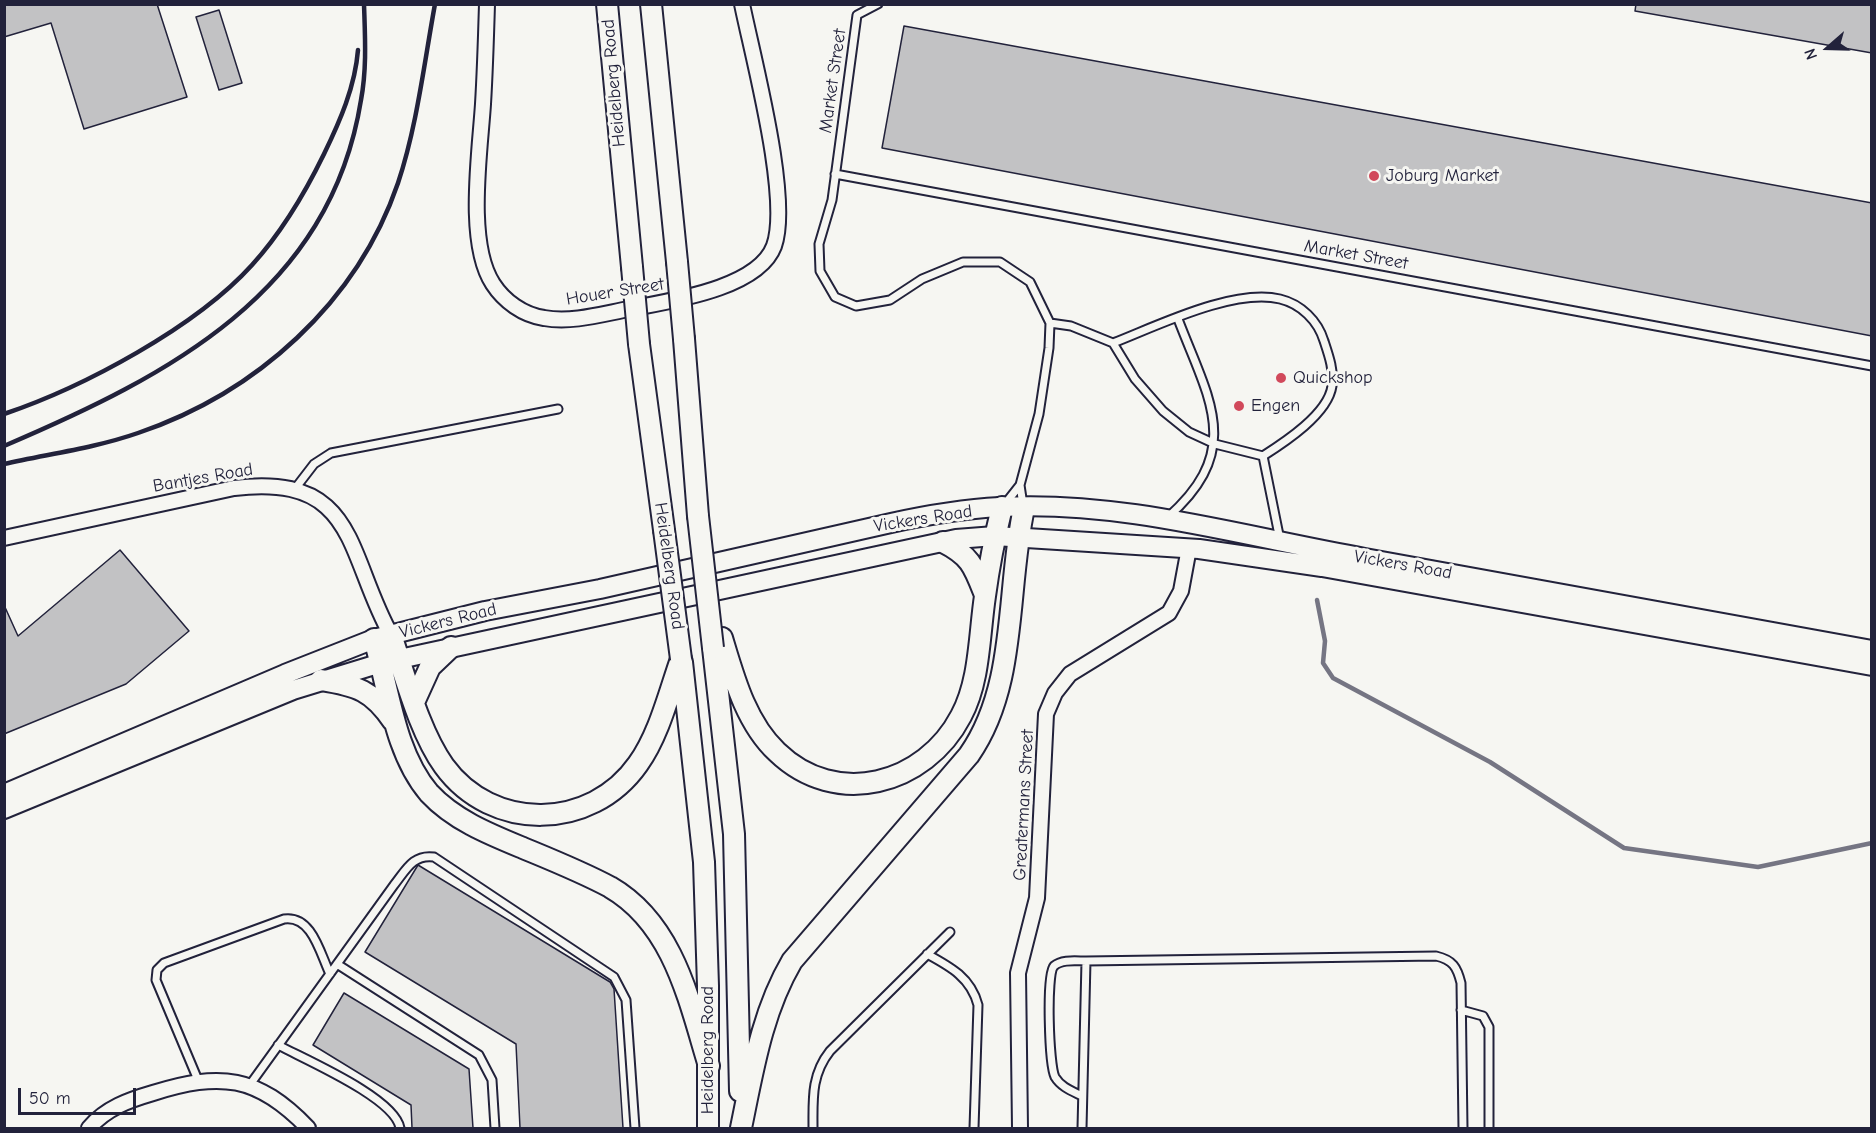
<!DOCTYPE html>
<style>
body{margin:0}
#map{position:relative;width:1876px;height:1133px;overflow:hidden;background:#f6f6f2;font-family:"Comic Neue",sans-serif}
canvas{display:block}
.frame{position:absolute;inset:0;border:6px solid #22223b;pointer-events:none}
.north{position:absolute;left:1798px;top:18px;width:60px;height:60px;-webkit-text-stroke:4px #f6f6f2;paint-order:stroke;rotate:250deg;font-size:16px;font-weight:700;line-height:24px;text-align:center;color:#22223b}
.north::after{content:'';display:block;margin:auto;width:21px;height:27px;background:#22223b;clip-path:polygon(50% 0,100% 100%,50% 72%,0 100%)}
.scale{position:absolute;left:18px;top:1088px;width:118px;height:27px;box-sizing:border-box;border:3px solid #22223b;border-top:0;padding-left:8px;font-size:18px;line-height:21px;white-space:nowrap;color:#22223b;-webkit-text-stroke:4px #f6f6f2;paint-order:stroke}
</style>
<div id="map">
<canvas width="1876" height="1133"></canvas>
<div class="frame"></div>
<div class="north">N</div>
<div class="scale">50 m</div>
</div>
<script>
const g = document.querySelector('canvas').getContext('2d');
g.lineJoin = 'round';
function strokePath(path, color, width, dash) { g.strokeStyle = color; g.lineWidth = width; g.lineCap = dash ? 'butt' : 'round'; g.setLineDash(dash || []); g.stroke(path); }
function fillPath(path, color) { g.fillStyle = color; g.fill(path, 'evenodd'); }
function drawText(font, color, halo, rows, align = 'center') {
  g.font = font + ' "Comic Neue",sans-serif'; g.lineWidth = 6; g.setLineDash([]); g.textBaseline = 'middle'; g.strokeStyle = halo; g.fillStyle = color; for (const [text, x, y, turn = 0] of rows) {
    g.save(); g.translate(x, y); g.rotate((+turn || 0) * Math.PI / 180); g.textAlign = isNaN(turn) ? turn : align; if (halo) g.strokeText(text, 0, 0); g.fillText(text, 0, 0); g.restore();
  }
}
const stream = new Path2D(`
 M1317 600 1325 641 1323 663 1333 678 1490 762 1624 848 1758 867 1872 843`);
const building = new Path2D(`
 M4 4H157L187 97 84 129 51 23 4 37Z
 M1636 4H1872V53L1635 11Z
 M219 10 242 83 219 90 196 17Z
 M904 26 1872 203V336L882 148Z
 M120 550 189 631 126 684 4 734V605L18 636Z
 M418 865 610 982 614 989 623 1128H520L516 1044 365 952Z
 M344 993 469 1069 473 1128H412L411 1105 313 1045Z`);
const lane = new Path2D(`
 M878 4 857 15 832 200 819 244 820 271 835 297 856 306 890 300 922 279 963 262H1000L1030 282 1050 323 1049 348 1039 414 1020 485 1023 505
 M835 174 1872 366
 M1050 323 1071 326 1113 343 1135 379 1163 411 1189 432 1215 444 1263 456 1280 540
 M1113 343C1157 326 1233 288 1280 299 1301 304 1318 321 1324 341 1329 356 1334 370 1332 386 1328 414 1285 442 1263 456
 M294 490 314 464 331 453 558 409
 M1005 504 1020 485
 M1168 517C1245 449 1208 398 1178 319
 M927 954C951 967 971 978 978 1005L974 1128
 M337 964 479 1055 492 1080 495 1128
 M1461 1010 1483 1016 1489 1027V1128
 M278 1045C306 1060 395 1098 400 1128
 M198 1080 156 980 157 970 164 963 284 919C312 915 320 953 330 974
 M249 1086 394 885C406 870 413 854 434 857L614 977 626 1000 635 1128
 M1082 1096C1072 1091 1061 1087 1055 1077 1049 1065 1046 974 1054 966 1062 959 1076 961 1086 961L1436 956C1453 960 1457 967 1461 983L1463 1128
 M813 1128C813 1099 811 1075 830 1051L950 932
 M1082 1128 1086 961`);
const street = new Path2D(`
 M487 4C486 38 485 71 483 104 480 152 466 243 493 284 504 301 523 315 544 318 572 323 602 314 629 309 669 301 758 289 774 246 791 199 753 58 742 4
 M4 538 234 488C358 473 346 554 391 635
 M89 1128C106 1108 129 1100 153 1093 220 1072 257 1075 308 1128
 M1020 1128 1018 973 1037 898 1046 714 1055 693 1070 674 1169 613 1181 591 1189 548`);
const secondary = new Path2D(`
 M4 794 285 674 374 639 485 611 600 589 891 523C927 515 963 509 1000 507 1123 500 1245 537 1365 558 1534 588 1703 619 1872 650
 M4 809 293 690 381 663 956 539 995 536 1199 549 1322 567 1872 666`);
const primary = new Path2D(`
 M607 4 632 267
 M651 4 677 262
 M684 339 698 516
 M639 344 664 530
 M943 542C971 556 974 567 985 595
 M391 635C405 675 419 731 444 766 492 832 591 831 638 764 659 735 669 693 681 659
 M722 638C734 678 746 723 777 752 836 809 925 785 961 716 980 681 979 636 985 596 989 566 995 536 1002 507
 M374 639C389 689 394 752 429 793 454 820 489 834 523 848 552 860 582 872 610 887 674 924 689 1001 709 1066
 M713 648 734 834 740 1091
 M682 662 704 862 708 986V1128
 M321 680C357 686 372 690 393 721
 M415 700 430 667 451 647
 M741 1128C753 1070 762 1012 792 961L969 755C1018 685 1006 590 1024 508`);
const rail = new Path2D(`
 M4 414C84 387 196 327 252 265 282 232 305 193 324 154 340 121 355 87 358 50
 M4 446C168 376 330 293 361 100 367 68 365 36 364 4
 M4 464C48 454 95 448 138 433 256 393 357 303 398 183 417 126 424 64 435 4`);
const primaryBridge = new Path2D(`
 M677 262 684 339
 M632 267 639 344
 M698 516 713 648
 M664 530 681 659`);
const markers = [
 [1374,176,6,"#d1495b"],
 [1281,378,6,"#d1495b"],
 [1239,406,6,"#d1495b"]
];
const streetNames = [
 ["Market Street",833,81,-82],
 ["Heidelberg Road",614,83,-95],
 ["Market Street",1356,255,10],
 ["Houer Street",615,292,-9],
 ["Bantjes Road",203,478,-10],
 ["Vickers Road",923,519,-9],
 ["Vickers Road",1403,565,10],
 ["Heidelberg Road",669,566,82],
 ["Vickers Road",448,621,-14],
 ["Greatermans Street",1024,805,-87],
 ["Heidelberg Road",708,1050,-90]
];
const poiNames = [
 ["Joburg Market",1386,176],
 ["Quickshop",1293,378],
 ["Engen",1251,406]
];
strokePath(stream, '#757583', 4.5);
fillPath(building, '#c2c2c4');
strokePath(building, '#22223b', 1.5);
strokePath(lane, '#22223b', 11);
strokePath(street, '#22223b', 18);
strokePath(secondary, '#22223b', 22);
strokePath(primary, '#22223b', 24);
strokePath(lane, '#f6f6f2', 7);
strokePath(street, '#f6f6f2', 14);
strokePath(secondary, '#f6f6f2', 18);
strokePath(primary, '#f6f6f2', 20);
strokePath(rail, '#22223b', 4.5);
strokePath(primaryBridge, '#22223b', 24, []);
strokePath(primaryBridge, '#f6f6f2', 20);
for (const [x, y, r, color] of markers) { const dot = new Path2D(); dot.arc(x, y, r, 0, 2 * Math.PI); g.fillStyle = color; g.fill(dot); strokePath(dot, '#f6f6f2', 2); }
drawText('18px', '#22223b', '#f6f6f2', streetNames);
drawText('18px', '#22223b', '#f6f6f2', poiNames, 'left');
</script>
